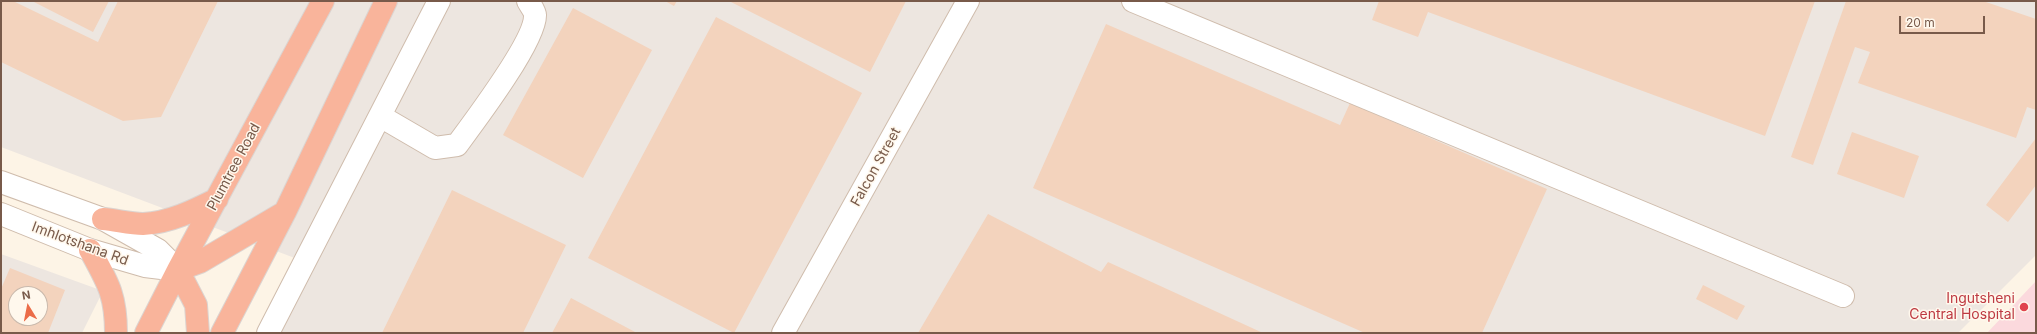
<!DOCTYPE html>
<style>
body{margin:0}
#map{position:relative;width:2037px;height:334px;overflow:hidden;background:#fdf4e6;font-family:Inter,sans-serif}
canvas{display:block}
.frame{position:absolute;inset:0;border:2px solid #785a4a;pointer-events:none}
.north{position:absolute;left:8px;top:286px;width:40px;height:40px;box-sizing:border-box;background:#fff8ed;border:1px solid #c9b9ac;border-radius:50%;rotate:350deg;font-size:11px;font-weight:700;line-height:16px;text-align:center;color:#785a4a}
.north::after{content:'';display:block;margin:auto;width:14px;height:18px;background:#eb6c48;clip-path:polygon(50% 0,100% 100%,50% 72%,0 100%)}
.scale{position:absolute;left:1899px;top:16px;width:86px;height:18px;box-sizing:border-box;border:2px solid #785a4a;border-top:0;padding-left:5px;font-size:12px;line-height:14px;white-space:nowrap;color:#785a4a;-webkit-text-stroke:3px #fff8ed;paint-order:stroke}
</style>
<div id="map">
<canvas width="2037" height="334"></canvas>
<div class="frame"></div>
<div class="north">N</div>
<div class="scale">20 m</div>
</div>
<script>
const g = document.querySelector('canvas').getContext('2d');
g.lineJoin = 'round';
function fillPath(path, color) { g.fillStyle = color; g.fill(path, 'evenodd'); }
function strokePath(path, color, width, dash) { g.strokeStyle = color; g.lineWidth = width; g.lineCap = dash ? 'butt' : 'round'; g.setLineDash(dash || []); g.stroke(path); }
function drawText(font, color, halo, rows, align = 'center') {
  g.font = font + ' Inter,sans-serif'; g.lineWidth = 3; g.setLineDash([]); g.textBaseline = 'middle'; g.strokeStyle = halo; g.fillStyle = color; for (const [text, x, y, turn = 0] of rows) {
    g.save(); g.translate(x, y); g.rotate((+turn || 0) * Math.PI / 180); g.textAlign = isNaN(turn) ? turn : align; if (halo) g.strokeText(text, 0, 0); g.fillText(text, 0, 0); g.restore();
  }
}
const industrial = new Path2D(`
 M1 1H2036V255L1958 333H265L300 260 1 147Z
 M1 254 103 291 82 333H1ZM16 294H40V318H16Z`);
const medical = new Path2D(`
 M2036 281V333H1987Z`);
const building = new Path2D(`
 M1 1H13L98 42 118 1H218L161 117 123 121 1 62Z
 M32 1H109L93 32Z
 M665 1H677L674 6Z
 M729 1H906L870 72Z
 M1379 1H1815L1765 136 1428 12 1418 37 1372 20Z
 M1846 1H1983L2036 19V110L2027 107 2016 138 1858 83 1870 52 1855 47 1813 165 1791 157Z
 M573 8 652 50 583 178 503 135Z
 M716 17 862 93 734 333 588 258Z
 M1106 24 1340 125 1350 103 1547 189 1482 333H1365L1033 188Z
 M1852 132 1919 156 1904 198 1837 174Z
 M2036 138V185L2008 222 1986 205Z
 M452 190 566 245 523 333H382Z
 M988 214 1101 272 1108 262 1263 333H918Z
 M10 268 65 290 48 333H1V289ZM16 294H40V318H16Z
 M1703 285 1745 306 1737 320 1696 299Z
 M571 298 637 333H552Z`);
const minor = new Path2D(`
 M1133 1 1843 296
 M380 116 435 148 457 145C474 122 536 40 535 15 535 11 530 5 528 1
 M1 182 103 219 158 250 178 270
 M1 214 90 250 145 266 178 270
 M268 333 439 1
 M783 333 968 1`);
const highway = new Path2D(`
 M103 219C116 220 130 224 143 224 169 223 195 210 217 199
 M90 250C108 283 116 295 116 333
 M178 270 200 262 285 212
 M178 270 196 305 198 333
 M146 333 178 270 323 1
 M222 333 285 212 386 1`);
const markers = [
 [2024,307,5,"#e0444e"]
];
const streetNames = [
 ["Plumtree Road",234,167,-62],
 ["Falcon Street",876,167,-61],
 ["Imhlotshana Rd",80,244,20]
];
const healthNames = [
 ["Ingutsheni",2015,299],
 ["Central Hospital",2015,315]
];
fillPath(industrial, '#ede6e0');
fillPath(medical, '#fbd9dd');
fillPath(building, '#f3d3bd');
strokePath(minor, '#cfbcac', 24);
strokePath(highway, '#dcd4d0', 24);
strokePath(minor, '#fff', 22);
strokePath(highway, '#f9b49b', 22);
for (const [x, y, r, color] of markers) { const dot = new Path2D(); dot.arc(x, y, r, 0, 2 * Math.PI); g.fillStyle = color; g.fill(dot); strokePath(dot, '#fff8ed', 1.5); }
drawText('14px', '#785a4a', '#fff8ed', streetNames);
drawText('14px', '#be3a42', '#fff8ed', healthNames, 'right');
</script>
